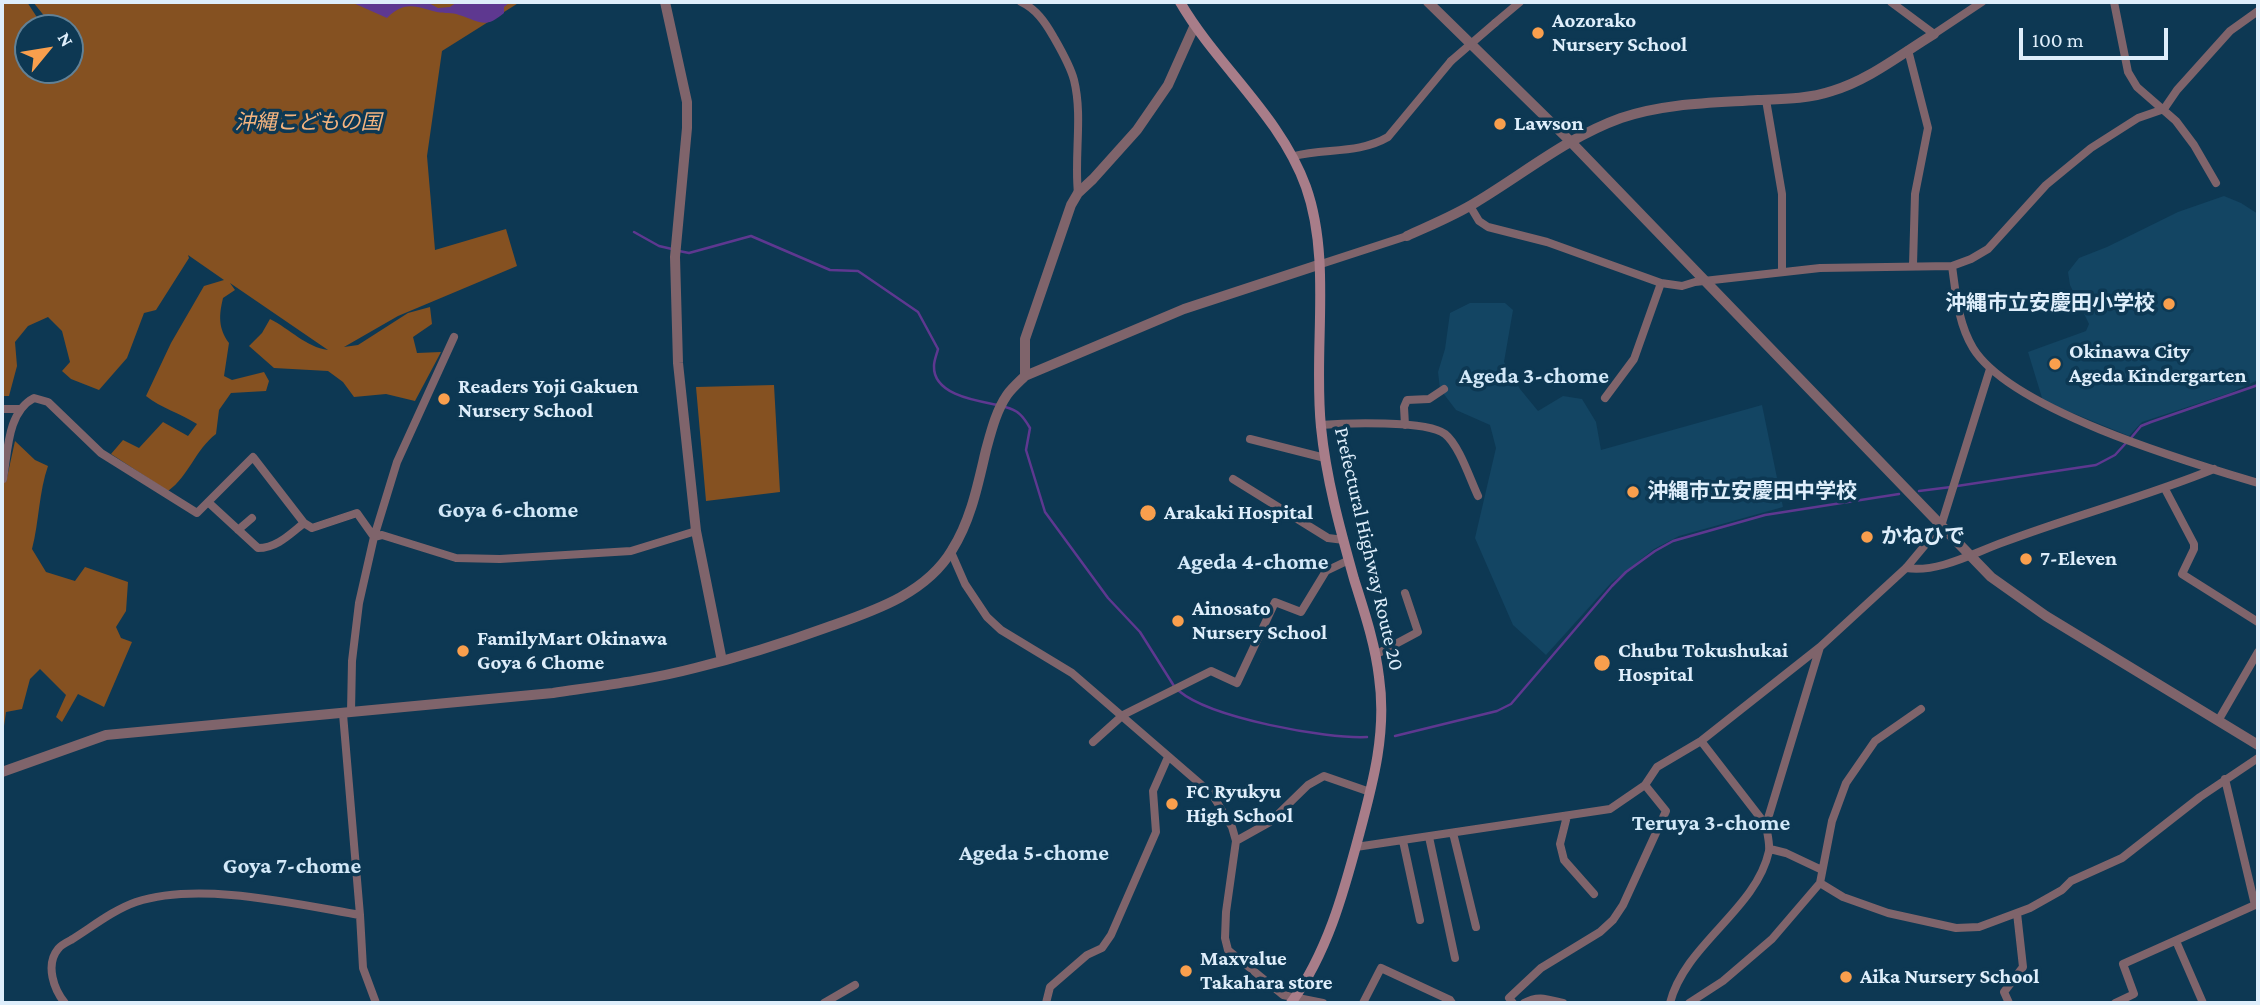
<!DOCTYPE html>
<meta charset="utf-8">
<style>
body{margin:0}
#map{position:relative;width:2260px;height:1005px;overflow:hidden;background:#0d3853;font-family:"Crimson Pro",serif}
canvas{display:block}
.frame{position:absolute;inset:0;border:4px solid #deeefb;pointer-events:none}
.north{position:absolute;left:14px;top:14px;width:70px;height:70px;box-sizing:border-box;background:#0d3853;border:2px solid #618196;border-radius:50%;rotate:60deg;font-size:19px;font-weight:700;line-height:28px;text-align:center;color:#deeefb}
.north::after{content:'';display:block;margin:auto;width:24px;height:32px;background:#f99f4d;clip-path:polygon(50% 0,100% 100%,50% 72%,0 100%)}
.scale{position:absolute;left:2019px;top:28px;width:149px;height:32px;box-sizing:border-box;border:4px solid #deeefb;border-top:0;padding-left:9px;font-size:21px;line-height:24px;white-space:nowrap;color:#deeefb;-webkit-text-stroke:5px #0d3853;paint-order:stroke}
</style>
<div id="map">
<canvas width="2260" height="1005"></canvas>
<div class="frame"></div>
<div class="north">N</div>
<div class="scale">100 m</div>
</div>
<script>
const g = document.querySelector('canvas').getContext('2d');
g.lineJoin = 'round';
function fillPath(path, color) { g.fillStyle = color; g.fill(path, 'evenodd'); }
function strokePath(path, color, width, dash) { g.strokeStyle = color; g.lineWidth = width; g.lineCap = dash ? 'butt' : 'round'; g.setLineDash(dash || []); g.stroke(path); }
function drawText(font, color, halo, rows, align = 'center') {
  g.font = font + ' "Crimson Pro","Noto Sans JP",serif'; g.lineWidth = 7; g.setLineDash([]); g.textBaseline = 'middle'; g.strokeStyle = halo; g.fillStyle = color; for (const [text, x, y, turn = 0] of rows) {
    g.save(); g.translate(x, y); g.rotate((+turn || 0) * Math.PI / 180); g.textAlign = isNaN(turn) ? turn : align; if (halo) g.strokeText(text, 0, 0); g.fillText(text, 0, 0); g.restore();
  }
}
const built = new Path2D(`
 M2224 196 2241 203 2258 214V380L2230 393 2142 422 2129 436 2043 401 2028 352 2086 331 2089 324 2070 285 2068 272 2079 258 2107 247 2178 212Z
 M1470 303H1505L1513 310 1504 362 1520 389 1538 411 1563 396 1582 399 1596 422 1601 450 1762 405 1783 507 1679 536 1654 549 1611 583 1546 655 1513 625 1475 538 1496 448 1490 425 1456 410 1440 389 1438 372 1445 349 1450 313Z`);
const green = new Path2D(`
 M2 2H27L44 28H28V70H70V28H54L33 2H520L442 51 427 156 435 250 506 229 517 266 398 316 344 347 358 345 408 313 430 307 432 324 413 337 417 353 441 352 415 401 386 394 354 397 343 382 328 371 274 368 249 346 262 333 270 319C290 329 306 347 328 350L230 283 235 290 223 298C219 315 218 328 229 343L224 376 232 380 264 372 269 381 266 391 231 393 219 410 216 434C195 450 189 476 168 491L111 454 123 440 139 448 163 422 188 436 197 424C180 413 161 408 146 396L171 343 204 286 224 280 188 255 189 258 156 310 144 313 127 358 99 390 71 379 62 371 70 362 62 331 48 317 28 326 15 342 17 366 9 396H2Z
 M774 385 780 492 706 501 696 387Z
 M15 441 35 460 48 466C39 491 39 522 32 549L46 572 75 581 85 567 128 582 126 611 116 627 121 638 132 642 104 707 78 694 62 722 56 717 66 695 40 669 30 679 22 709 6 712 2 740V482H6Z`);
const water = new Path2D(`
 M351 2H427L438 8 450 7 457 2H510L504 7V13C484 30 480 21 459 15 452 12 445 14 437 12 415 7 406 0 387 18Z`);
const stream = new Path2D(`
 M634 232 659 246 672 249
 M679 251 689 253 751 236 830 270 858 271 918 312 938 349C937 354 934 360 934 366 933 395 977 401 998 405
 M1005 407C1018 410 1023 416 1030 428L1026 450 1045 512 1108 598 1140 632 1174 686
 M2131 438 2141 426 2151 422 2258 385
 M1957 486 2096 465 2115 455 2126 443
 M1919 491 1951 487
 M1179 691C1211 718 1325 739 1367 737
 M1395 736 1497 711 1511 704 1612 586 1626 572 1655 551 1673 541 1765 515 1899 494`);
const minor = new Path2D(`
 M1021 2C1036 9 1045 22 1053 36 1061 50 1070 65 1074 80 1083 116 1074 156 1078 193
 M1891 2 1934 34 1982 2
 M2114 2 2128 72 2137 87 2176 121 2194 145 2216 183
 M1495 23 1520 2
 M1908 50 1928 128 1915 194 1913 265
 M1766 100 1782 194V270
 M1294 156C1325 148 1359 154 1388 137L1451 61
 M1470 206 1479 221 1488 227 1547 242 1661 283 1682 286 1695 282 1820 268 1952 266 1971 259 1988 249 2046 185 2091 148 2138 118 2164 109 2177 90 2230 31 2258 11
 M1318 265 1407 236
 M1952 266C1956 294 1958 323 1973 348 2011 410 2188 462 2258 483
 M1605 398 1634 359 1661 283
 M2 409H19
 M1320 425C1344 423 1427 420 1445 434 1459 445 1470 479 1478 496
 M1405 425 1404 407 1407 400 1429 399 1444 389
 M1250 439 1325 458
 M3 479C8 452 7 412 34 398L48 402 101 453 197 513 253 457 304 523 312 528 357 513 374 537
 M1233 479 1328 538 1344 540
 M2165 489 2194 544V549L2182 574 2258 622
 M208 502 258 548C277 548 290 534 304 523
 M238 530 252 518
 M374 537 382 535 456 558 500 559 631 551 696 531
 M951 552 965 584 987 617 1001 630 1072 673 1212 794 1232 827 1236 841 1226 912 1225 938 1228 950 1283 995 1323 1003
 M1906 568C1939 573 1973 553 2004 542 2073 516 2145 497 2214 469
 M1375 655 1418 632 1405 593
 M351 712 352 661 359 603 374 537 397 462 454 337
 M343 714 360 915 363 968 376 1003
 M2218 721 2258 652
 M1701 741 1766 825
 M1093 742 1123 715 1211 671 1237 683 1275 602 1301 612 1326 571 1349 560
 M1567 816 1560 844 1564 860 1594 894
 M1453 833 1476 927
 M1429 837 1455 958
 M1236 841 1270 822 1308 785 1324 776 1370 792
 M1403 841 1420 920
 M1356 847 1610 809 1645 785 1657 767 1701 741 1820 647 1906 568 1941 526 1990 369
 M1770 849 1786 853 1822 870
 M1820 883 1843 897 1888 913 1956 928 1979 927 2030 908 2062 890 2071 881 2122 858 2200 797 2258 758
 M2176 941 2203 1003
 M65 1003C54 990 45 965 58 949 61 945 67 942 71 940 92 927 113 910 136 902 199 881 296 904 360 915
 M824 1003 855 985
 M1046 1003 1050 987 1087 955 1102 948 1111 935 1156 832 1153 791 1168 757
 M1363 1003 1381 968 1450 1000 1452 1003
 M1513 1003 1509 998 1541 968 1600 932 1613 920 1623 905 1666 811 1645 785
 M1524 1003C1538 995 1547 999 1563 1003
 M1670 1003C1685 944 1756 910 1769 851 1770 843 1767 833 1766 825L1820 647
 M1689 1003 1723 981 1772 939 1820 883 1832 821 1846 783 1875 741 1921 709
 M2009 1003 2004 992 2023 967 2017 913
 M2115 1003 2134 994 2123 964 2255 905 2225 779`);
const tertiary = new Path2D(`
 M665 2 687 102V128L675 257 678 363 696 531 722 661
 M1428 2 1570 141 1991 577 2046 616 2258 745
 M1407 236C1431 225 1456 215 1478 201 1526 172 1568 137 1621 118 1666 103 1712 103 1758 100 1783 99 1808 99 1832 91 1869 80 1901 54 1934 34
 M1025 376V339L1071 205 1078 193 1093 179 1137 130 1168 85 1194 27
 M2 772 106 735 553 693C600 686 649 680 695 668 740 657 784 643 828 627 873 611 926 594 952 550 971 520 978 484 986 450 991 432 996 411 1007 395 1012 388 1019 382 1025 376L1184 309 1318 265`);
const secondary = new Path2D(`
 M1180 2C1217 66 1280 115 1306 187 1332 260 1313 350 1321 427 1326 478 1340 529 1354 579 1364 611 1375 643 1379 677 1387 732 1373 783 1359 835 1343 895 1327 953 1291 1003`);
const minorBridge = new Path2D(`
 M1451 61 1495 23`);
const markers = [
 [1538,33,7,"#f99f4d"],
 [1500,124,7,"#f99f4d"],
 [2169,304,7,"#f99f4d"],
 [2055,364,7,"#f99f4d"],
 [444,399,7,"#f99f4d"],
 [1633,492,7,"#f99f4d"],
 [1148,513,9,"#f99f4d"],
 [1867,537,7,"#f99f4d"],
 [2026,559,7,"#f99f4d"],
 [1178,621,7,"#f99f4d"],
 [463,651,7,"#f99f4d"],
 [1602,663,9,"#f99f4d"],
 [1172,804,7,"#f99f4d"],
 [1186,971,7,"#f99f4d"],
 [1846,977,7,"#f99f4d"]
];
const poiNames = [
 ["Aozorako",1552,21],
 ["Nursery School",1552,45],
 ["Lawson",1514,124],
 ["沖縄市立安慶田小学校",2155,304,"right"],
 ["Okinawa City",2069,352],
 ["Ageda Kindergarten",2069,376],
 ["Readers Yoji Gakuen",458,387],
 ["Nursery School",458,411],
 ["沖縄市立安慶田中学校",1647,492],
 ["Arakaki Hospital",1164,513],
 ["かねひで",1881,537],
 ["7-Eleven",2040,559],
 ["Ainosato",1192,609],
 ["Nursery School",1192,633],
 ["FamilyMart Okinawa",477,639],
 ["Goya 6 Chome",477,663],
 ["Chubu Tokushukai",1618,651],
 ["Hospital",1618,675],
 ["FC Ryukyu",1186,792],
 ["High School",1186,816],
 ["Maxvalue",1200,959],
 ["Takahara store",1200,983],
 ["Aika Nursery School",1860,977]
];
const parkNames = [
 ["沖縄こどもの国",308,123]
];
const streetNames = [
 ["Prefectural Highway Route 20",1369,549,77]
];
const neighbourhoodNames = [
 ["Ageda 3-chome",1534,376],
 ["Goya 6-chome",508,510],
 ["Ageda 4-chome",1253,562],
 ["Teruya 3-chome",1711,823],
 ["Ageda 5-chome",1034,853],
 ["Goya 7-chome",292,866]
];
fillPath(built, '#134563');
fillPath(green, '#855121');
fillPath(water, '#5e3890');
strokePath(stream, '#5e3890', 2.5);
strokePath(minor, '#7f646b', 8);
strokePath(tertiary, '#7f646b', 10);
strokePath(secondary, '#a87d89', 10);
strokePath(minorBridge, '#7f646b', 8);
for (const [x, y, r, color] of markers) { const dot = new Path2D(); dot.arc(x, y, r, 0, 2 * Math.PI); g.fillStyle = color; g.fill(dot); strokePath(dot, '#0d3853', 2.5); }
drawText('bold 21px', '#deeefb', '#0d3853', poiNames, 'left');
drawText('italic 21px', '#f5b47f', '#0d3853', parkNames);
drawText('21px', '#deeefb', '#0d3853', streetNames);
drawText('bold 23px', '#d2e8f8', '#0d3853', neighbourhoodNames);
</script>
